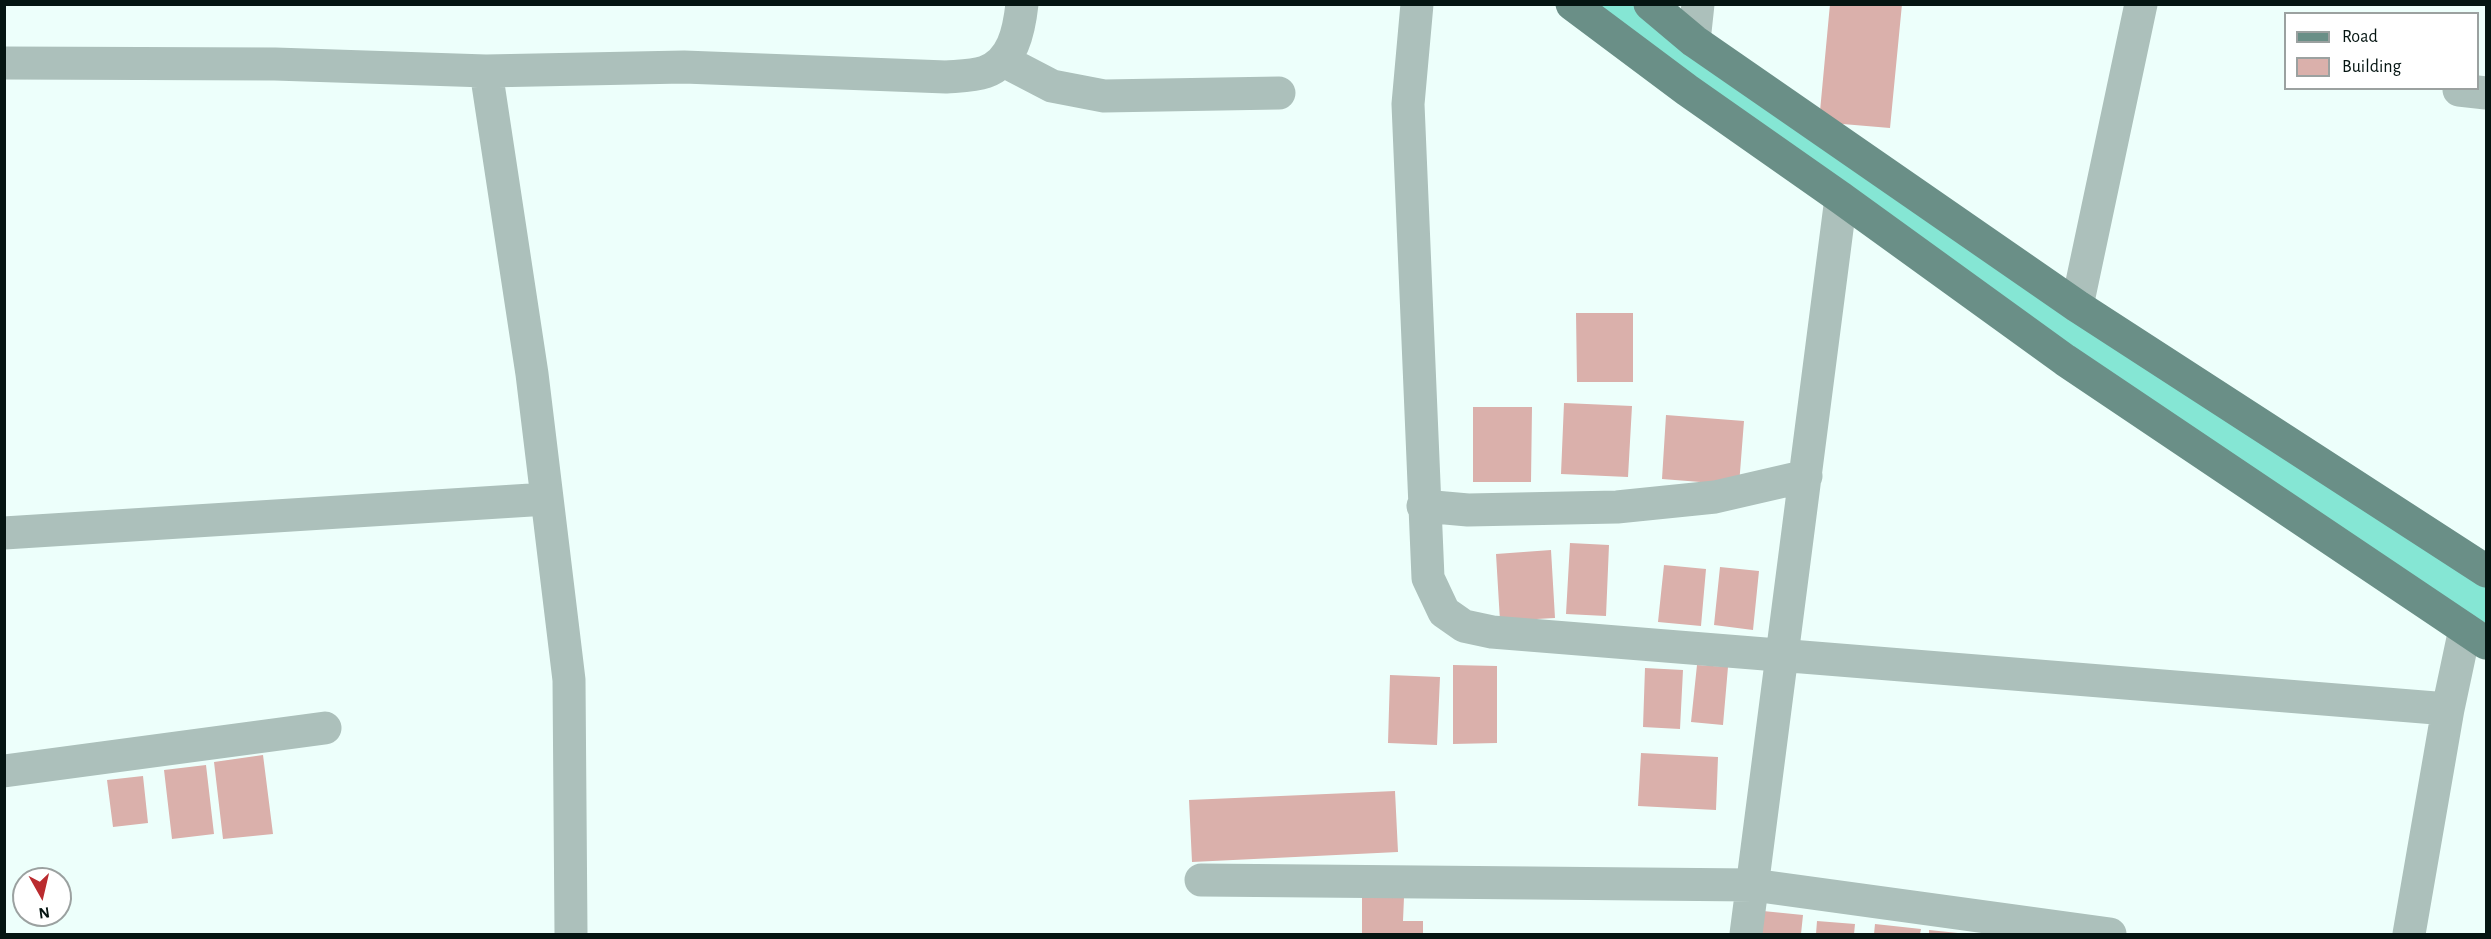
<!DOCTYPE html>
<style>
body{margin:0}
#map{position:relative;width:2491px;height:939px;overflow:hidden;background:#edfffb;font-family:"Alegreya Sans",sans-serif}
canvas{display:block}
.frame{position:absolute;inset:0;border:6px solid #051512;pointer-events:none}
.legend{position:absolute;left:2284px;top:12px;width:195px;height:78px;box-sizing:border-box;background:#fff;border:2px solid #9ba1a0;margin:0;padding:8px 10px;list-style:none;font-size:18px;color:#051512}
.legend li{display:flex;align-items:center;gap:12px;height:30px}
.legend b{width:30px;border:2px solid #9ba1a0}
.north{position:absolute;left:12px;top:867px;width:60px;height:60px;box-sizing:border-box;background:#fff;border:2px solid #9ba1a0;border-radius:50%;rotate:172deg;font-size:16px;font-weight:700;line-height:24px;text-align:center;color:#051512}
.north::after{content:'';display:block;margin:auto;width:21px;height:27px;background:#ba2b2f;clip-path:polygon(50% 0,100% 100%,50% 72%,0 100%)}
</style>
<div id="map">
<canvas width="2491" height="939"></canvas>
<div class="frame"></div>
<ul class="legend">
<li><b style="height:8px;background:#6a8f87"></b>Road</li>
<li><b style="height:16px;background:#dab0ab"></b>Building</li>
</ul>
<div class="north">N</div>
</div>
<script>
const g = document.querySelector('canvas').getContext('2d');
g.lineJoin = 'round';
function strokePath(path, color, width, dash) { g.strokeStyle = color; g.lineWidth = width; g.lineCap = dash ? 'butt' : 'round'; g.setLineDash(dash || []); g.stroke(path); }
function fillPath(path, color) { g.fillStyle = color; g.fill(path, 'evenodd'); }
const canal = new Path2D(`
 M1613 4 1954 247 2265 459 2486 602`);
const building = new Path2D(`
 M1830 4H1902L1890 128 1819 122Z
 M1576 313H1633V382H1577Z
 M1564 403 1632 406 1628 477 1561 474Z
 M1473 407H1532L1531 482H1473Z
 M1666 415 1744 421 1739 485 1662 479Z
 M1570 543 1609 545 1606 616 1566 614Z
 M1551 550 1555 618 1500 621 1496 554Z
 M1664 565 1706 569 1701 626 1658 622Z
 M1720 567 1759 571 1753 630 1714 625Z
 M1453 665 1497 666V743L1453 744Z
 M1697 665 1728 667 1723 725 1691 722Z
 M1645 668 1683 670 1680 729 1643 727Z
 M1390 675 1440 677 1437 745 1388 743Z
 M1641 753 1718 757 1716 810 1638 806Z
 M263 755 273 834 223 839 214 762Z
 M206 765 214 834 172 839 164 770Z
 M143 776 148 823 113 827 107 780Z
 M1395 791 1398 852 1192 862 1189 800Z
 M1362 896 1404 897 1403 921H1423V934H1362Z
 M1763 911 1803 915 1801 934H1760Z
 M1817 921 1855 924 1854 934H1816Z
 M1875 924 1921 929 1920 934H1874Z
 M1929 930 1958 933V934H1929Z`);
const street = new Path2D(`
 M1417 4 1408 104 1428 578 1444 612 1464 626 1492 632 2448 709
 M1694 41 1698 4
 M1004 61 1052 86 1104 96 1279 93
 M4 63 275 64 486 71 684 67 946 77C958 76 974 76 985 72 1013 62 1019 31 1022 4
 M486 71 532 374 569 680 571 934
 M2459 90 2486 93
 M2077 306 2141 4
 M1423 506 1468 510 1617 507 1715 497 1806 476
 M4 533 547 499
 M4 771 325 728
 M1201 880 1753 885 2110 934
 M1746 934 1841 198
 M2409 934 2448 709 2465 629`);
const primary = new Path2D(`
 M1572 4 1687 90 1841 198 2065 360 2486 643
 M1650 4 1694 41 2077 306 2486 571`);
strokePath(canal, '#85e6d4', 40);
fillPath(building, '#dab0ab');
strokePath(street, '#acc0bb', 33);
strokePath(primary, '#6a8f87', 33);
</script>
